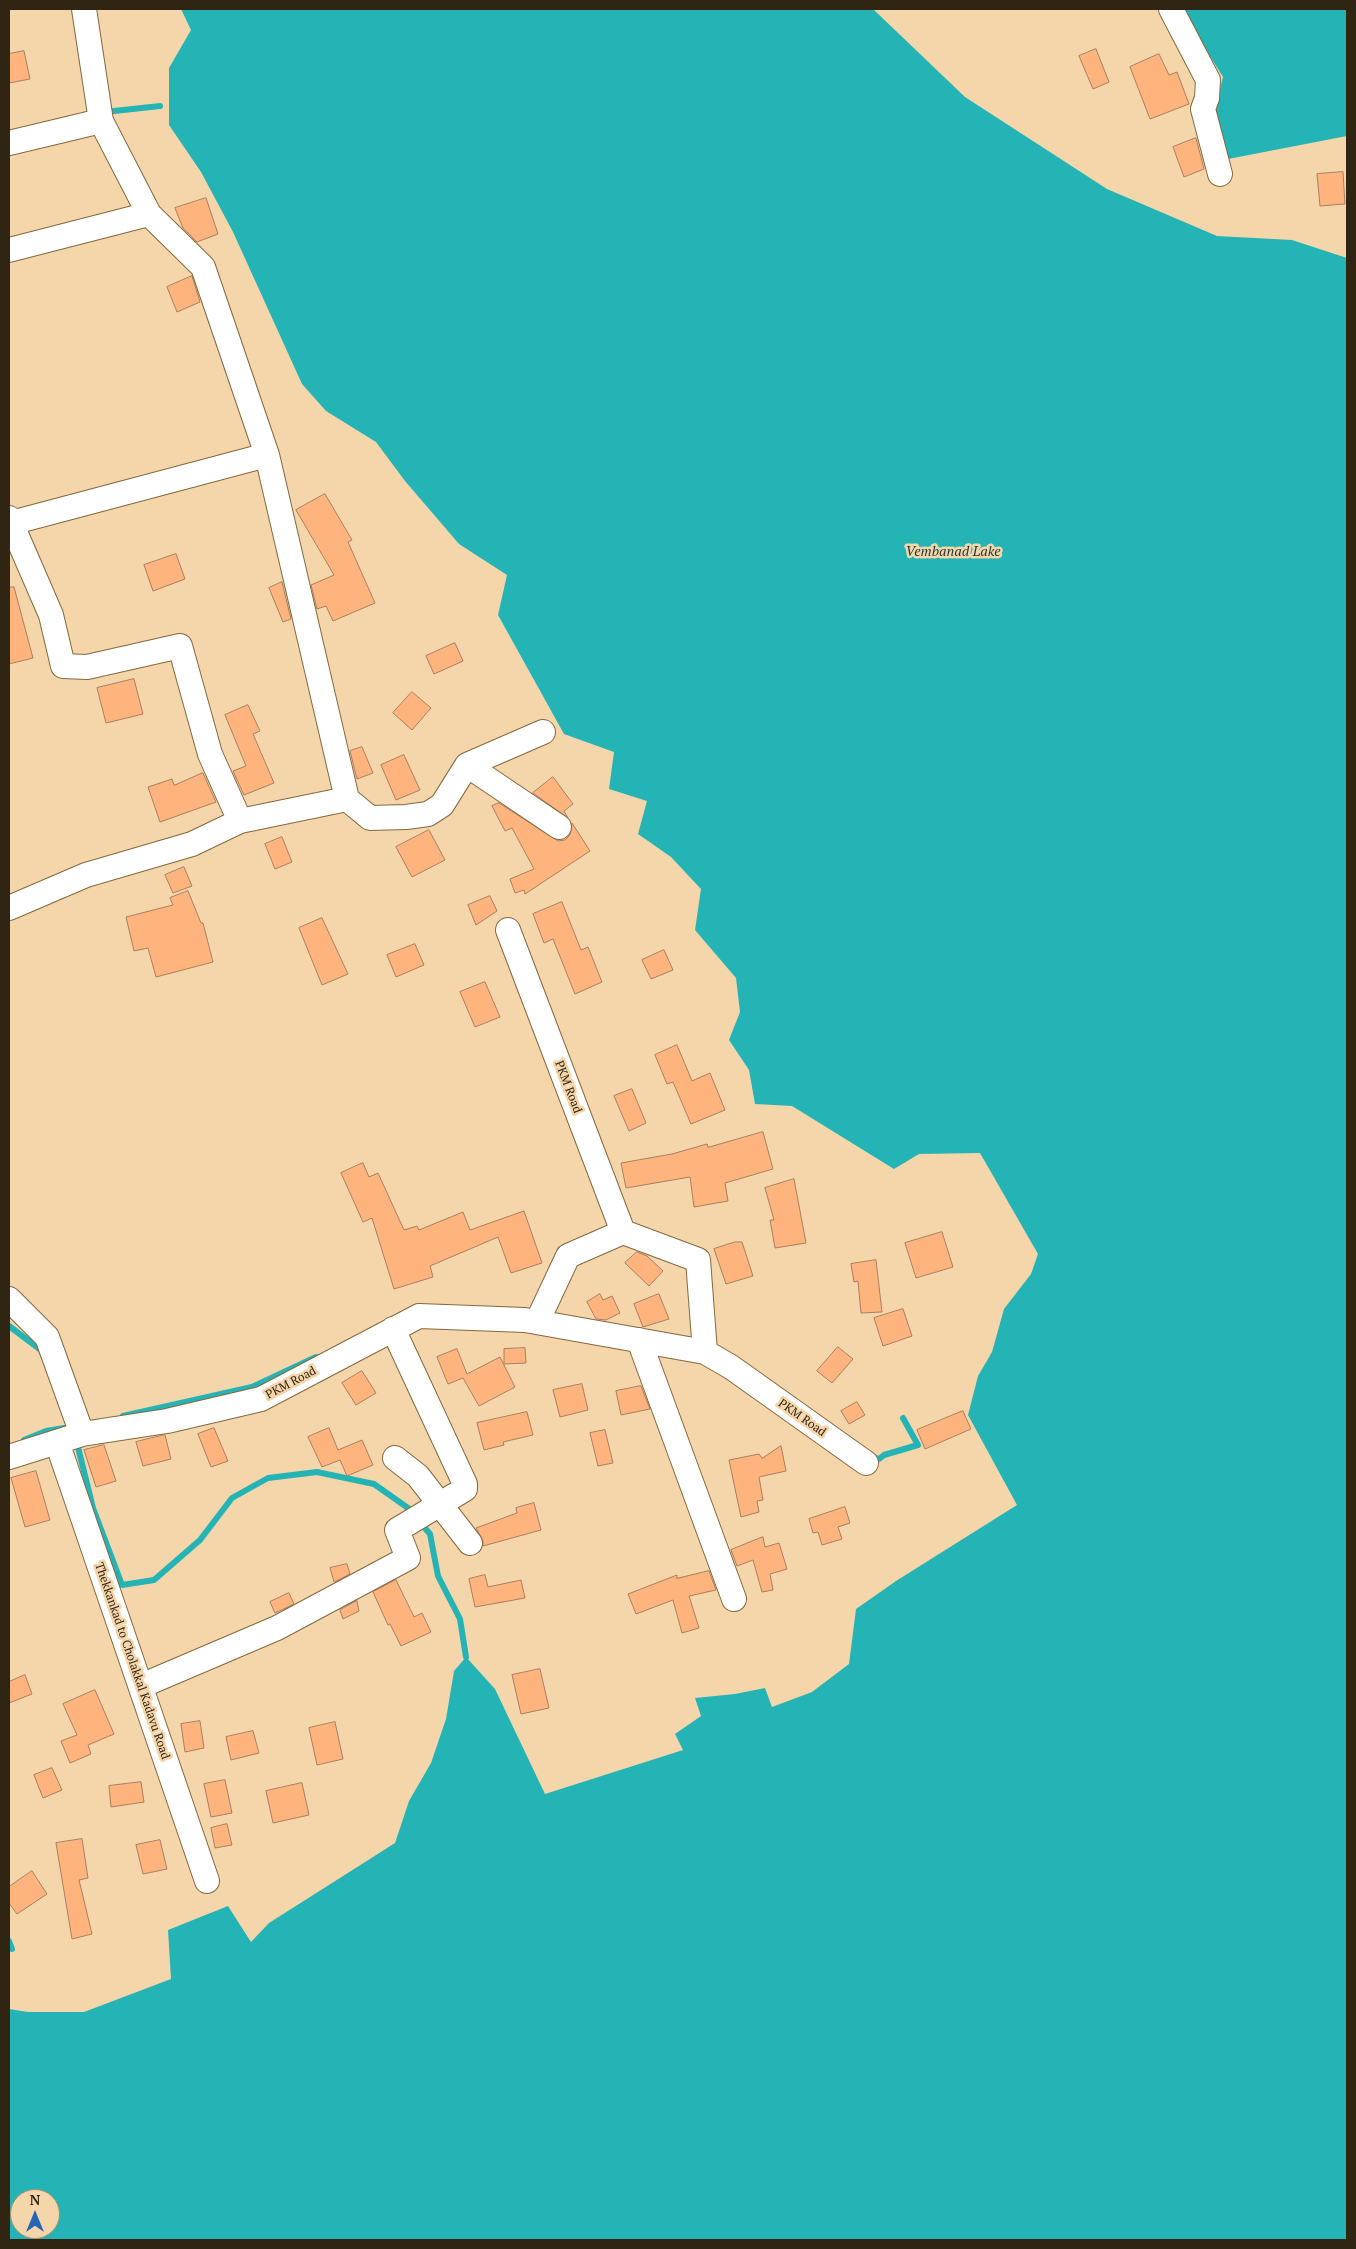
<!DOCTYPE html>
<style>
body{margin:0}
#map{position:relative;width:1356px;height:2249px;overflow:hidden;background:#f5d6aa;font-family:"PT Serif",serif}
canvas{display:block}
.frame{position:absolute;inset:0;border:10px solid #302413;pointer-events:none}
.north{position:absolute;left:10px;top:2189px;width:50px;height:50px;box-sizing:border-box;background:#f5d6aa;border:1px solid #a68f6e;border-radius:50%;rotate:0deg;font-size:14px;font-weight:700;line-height:20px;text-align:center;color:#302413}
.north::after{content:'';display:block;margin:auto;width:18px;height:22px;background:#2566b7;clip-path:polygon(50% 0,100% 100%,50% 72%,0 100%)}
</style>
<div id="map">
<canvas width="1356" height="2249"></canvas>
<div class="frame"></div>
<div class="north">N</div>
</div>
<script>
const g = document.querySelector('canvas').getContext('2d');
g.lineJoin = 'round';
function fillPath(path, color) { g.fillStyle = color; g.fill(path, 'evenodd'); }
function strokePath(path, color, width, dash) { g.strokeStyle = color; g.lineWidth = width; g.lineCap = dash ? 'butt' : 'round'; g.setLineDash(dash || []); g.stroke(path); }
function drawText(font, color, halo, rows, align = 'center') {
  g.font = font + ' "PT Serif",serif'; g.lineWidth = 5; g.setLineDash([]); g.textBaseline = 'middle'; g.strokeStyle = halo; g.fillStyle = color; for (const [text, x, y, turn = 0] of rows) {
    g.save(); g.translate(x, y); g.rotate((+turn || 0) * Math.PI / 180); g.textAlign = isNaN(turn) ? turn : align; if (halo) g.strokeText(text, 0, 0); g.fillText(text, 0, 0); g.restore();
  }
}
const water = new Path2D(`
 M181 9H873L965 97 1107 189 1217 236 1292 240 1347 258V2240H9V2009L28 2012H84L171 1979 168 1930 228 1906 251 1942 269 1923 395 1843 409 1801 431 1763 446 1719 454 1671 466 1657 495 1689 545 1794 683 1750 675 1734 701 1716 695 1698 735 1694 765 1688 772 1707 812 1692 849 1664 856 1609 896 1581 1017 1505 968 1415 978 1376 992 1352 1004 1309 1031 1274 1038 1254 980 1153 919 1154 894 1169 792 1106 755 1104 749 1070 729 1040 740 1012 736 978 695 930 701 889 671 857 638 834 647 801 609 789 614 752 564 734 498 615 507 575 459 544 405 481 376 442 326 411 302 384 233 232 201 172 169 125V68L191 30ZM20 2199H50V2229H20Z
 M1181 9H1347V136L1228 159 1214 114 1223 77Z`);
const stream = new Path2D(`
 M105 112 160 106
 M9 1326 41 1350 42 1353
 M123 1416 252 1387 316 1357
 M76 1439 93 1508 122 1585 154 1580 200 1540 232 1498 268 1478 317 1472 374 1484 408 1508 430 1534 438 1576 460 1619 466 1657
 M24 1440 46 1431 64 1428
 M871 1457 879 1459 884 1455 918 1445 903 1418
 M9 1941 12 1949`);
const building = new Path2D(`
 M1096 49 1109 82 1093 89 1079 56Z
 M24 51 30 79 9 83V54Z
 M1159 54 1169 75 1177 72 1189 104 1150 119 1130 67Z
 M1196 138 1204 169 1184 177 1173 147Z
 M1343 172 1345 204 1320 206 1317 174Z
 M206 198 218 234 197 242 183 228 175 208Z
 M192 276 200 302 177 312 167 287Z
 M325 494 352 540 348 542 375 603 333 621 326 606 317 609 311 585 334 575 296 510Z
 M176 554 185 579 153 591 144 565Z
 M282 582 291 619 283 622 269 588Z
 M14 587 33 658 9 664V588Z
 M455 643 463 661 434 674 426 656Z
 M134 679 143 714 106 723 97 688Z
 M412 692 431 708 412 730 393 713Z
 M248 705 260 731 253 734 274 783 244 795 233 771 246 766 225 715Z
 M362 747 373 773 357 779 350 751Z
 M404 755 420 790 396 800 381 765Z
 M203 773 216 802 160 822 148 787 172 779 174 785Z
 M553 777 573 804 564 811 568 818 533 793Z
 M499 803 558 841 565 840 570 835 572 823 590 851 525 894 524 890 515 893 510 879 534 869 512 828 505 831 492 806Z
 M429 830 445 860 412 877 396 847Z
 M282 837 292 862 275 869 265 844Z
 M184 867 192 886 173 893 165 875Z
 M188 891 201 923H203L213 962 156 977 148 948 134 951 126 917 173 905 170 898Z
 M490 896 497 911 476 925 468 905Z
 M562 902 581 950 588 947 602 982 575 994 553 939 544 943 533 914Z
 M322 918 348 974 322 985 299 928Z
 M415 944 424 965 396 977 387 955Z
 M664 950 673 970 651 979 642 960Z
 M485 982 500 1017 475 1027 460 992Z
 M677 1045 692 1081 710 1073 725 1110 691 1124 673 1082 667 1084 655 1055Z
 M632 1089 646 1123 629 1131 614 1096Z
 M763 1132 773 1169 725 1183 728 1201 694 1207 690 1177 626 1188 621 1163 672 1154 707 1144 708 1147Z
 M363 1163 369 1177 378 1173 404 1230 417 1226 419 1230 463 1212 470 1230 524 1211 542 1263 511 1273 498 1237 430 1266 433 1277 394 1289 372 1218 363 1222 341 1173Z
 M794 1179 806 1243 775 1248 770 1220H774L765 1188Z
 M942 1232 953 1267 916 1278 905 1243Z
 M735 1242H742L753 1276 726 1284 714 1249Z
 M637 1252 647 1256 663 1271 649 1286 625 1263Z
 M876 1260 882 1312 861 1313 858 1281 854 1282 851 1264Z
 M600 1294 603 1300 612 1296 620 1313 606 1320 596 1319 587 1302Z
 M659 1294 669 1319 643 1327 634 1304Z
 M903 1309 912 1336 883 1346 874 1318Z
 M838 1347 853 1359 832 1383 817 1371Z
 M525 1348 526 1363 504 1364V1349Z
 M457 1349 467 1374 500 1357 515 1387 479 1406 463 1378 448 1384 437 1357Z
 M362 1371 376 1393 356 1405 342 1383Z
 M582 1384 588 1410 560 1417 553 1390Z
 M641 1386 650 1409 621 1415 616 1391Z
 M857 1402 865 1415 849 1424 841 1411Z
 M963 1411 971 1429 925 1449 917 1430Z
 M527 1412 533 1435 503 1442 504 1445 484 1450 477 1423Z
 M214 1428 228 1461 211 1467 198 1434Z
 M329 1428 338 1450 362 1440 373 1465 347 1476 340 1460 322 1467 308 1437Z
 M605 1430 613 1463 598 1466 590 1433Z
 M165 1435 171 1459 143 1466 136 1442Z
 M104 1445 116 1481 96 1487 84 1450Z
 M781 1446 786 1471 759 1477 763 1500 757 1501 759 1512 741 1517 729 1460 759 1454 762 1458Z
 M36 1471 50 1520 25 1527 11 1478Z
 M534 1503 541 1530 483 1546V1541L476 1528 517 1513 516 1508Z
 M845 1507 850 1523 838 1527 842 1539 822 1545 818 1532 813 1533 809 1519Z
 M763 1537 765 1547 779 1543 787 1569 770 1574 773 1590 762 1592 753 1560 737 1566 731 1550Z
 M347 1564 350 1574 334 1582 330 1568Z
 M709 1571 716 1590 689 1596 699 1628 682 1633 673 1600 636 1614 628 1594 677 1575V1578Z
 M485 1575 488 1587 521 1580 525 1598 475 1607 469 1579Z
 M396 1580 414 1617 422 1613 431 1632 401 1646 390 1624 388 1625 373 1592Z
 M289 1593 294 1604 275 1613 270 1602Z
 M357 1601 359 1611 343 1619 340 1610Z
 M540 1669 549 1708 521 1714 512 1675Z
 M25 1675 32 1694 9 1703V1682Z
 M95 1690 114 1734 88 1745 91 1754 70 1763 61 1741 77 1735 63 1704Z
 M200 1721 204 1748 185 1752 181 1724Z
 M335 1722 343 1759 317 1765 309 1728Z
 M253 1731 259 1753 231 1760 226 1737Z
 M52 1768 62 1790 43 1798 34 1775Z
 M225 1780 232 1813 211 1817 204 1784Z
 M141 1782 144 1802 111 1807 109 1786Z
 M302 1783 309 1815 273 1823 266 1791Z
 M227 1824 232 1845 215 1848 211 1828Z
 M82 1839 88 1878 79 1880 92 1934 72 1939 56 1843Z
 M160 1840 167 1869 143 1874 136 1845Z
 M32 1871 47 1894 17 1914 9 1903V1887Z`);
const minor = new Path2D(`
 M1171 9 1208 80 1207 98 1203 109 1220 174
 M9 143 101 121
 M149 214 203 267 267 455 347 799
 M9 250 149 214 101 121 84 9
 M9 518 51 615 63 666 87 667 180 646 210 754 240 821 192 844 86 875 9 908
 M11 523 267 455
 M467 765 559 827
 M240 821 347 799 370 818 406 817 428 814 442 805 467 765 543 732
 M508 930 623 1232 568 1256 537 1322
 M623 1232 698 1260 705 1352
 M9 1299 47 1337 82 1434
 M639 1340 734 1599
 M57 1442 207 1881
 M9 1457 82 1434 167 1421 261 1399 419 1316 525 1320 705 1352 731 1367 866 1463
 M395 1458 418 1476 470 1543
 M141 1686 277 1628 408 1558 397 1530 465 1489V1484L393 1329`);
const streetNames = [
 ["PKM Road",568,1087,69],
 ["PKM Road",291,1383,-28],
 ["PKM Road",802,1418,35],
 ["Thekkankad to Cholakkal Kadavu Road",132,1661,71]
];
const waterNames = [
 ["Vembanad Lake",953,552]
];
fillPath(water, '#25b4b6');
strokePath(stream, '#25b4b6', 6);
fillPath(building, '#ffb37d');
strokePath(building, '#a97e61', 1);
strokePath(minor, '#84683f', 26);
strokePath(minor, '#fff', 24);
drawText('12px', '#302413', '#f5d6aa', streetNames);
drawText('italic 14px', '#1f3636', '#f5d6aa', waterNames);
</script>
